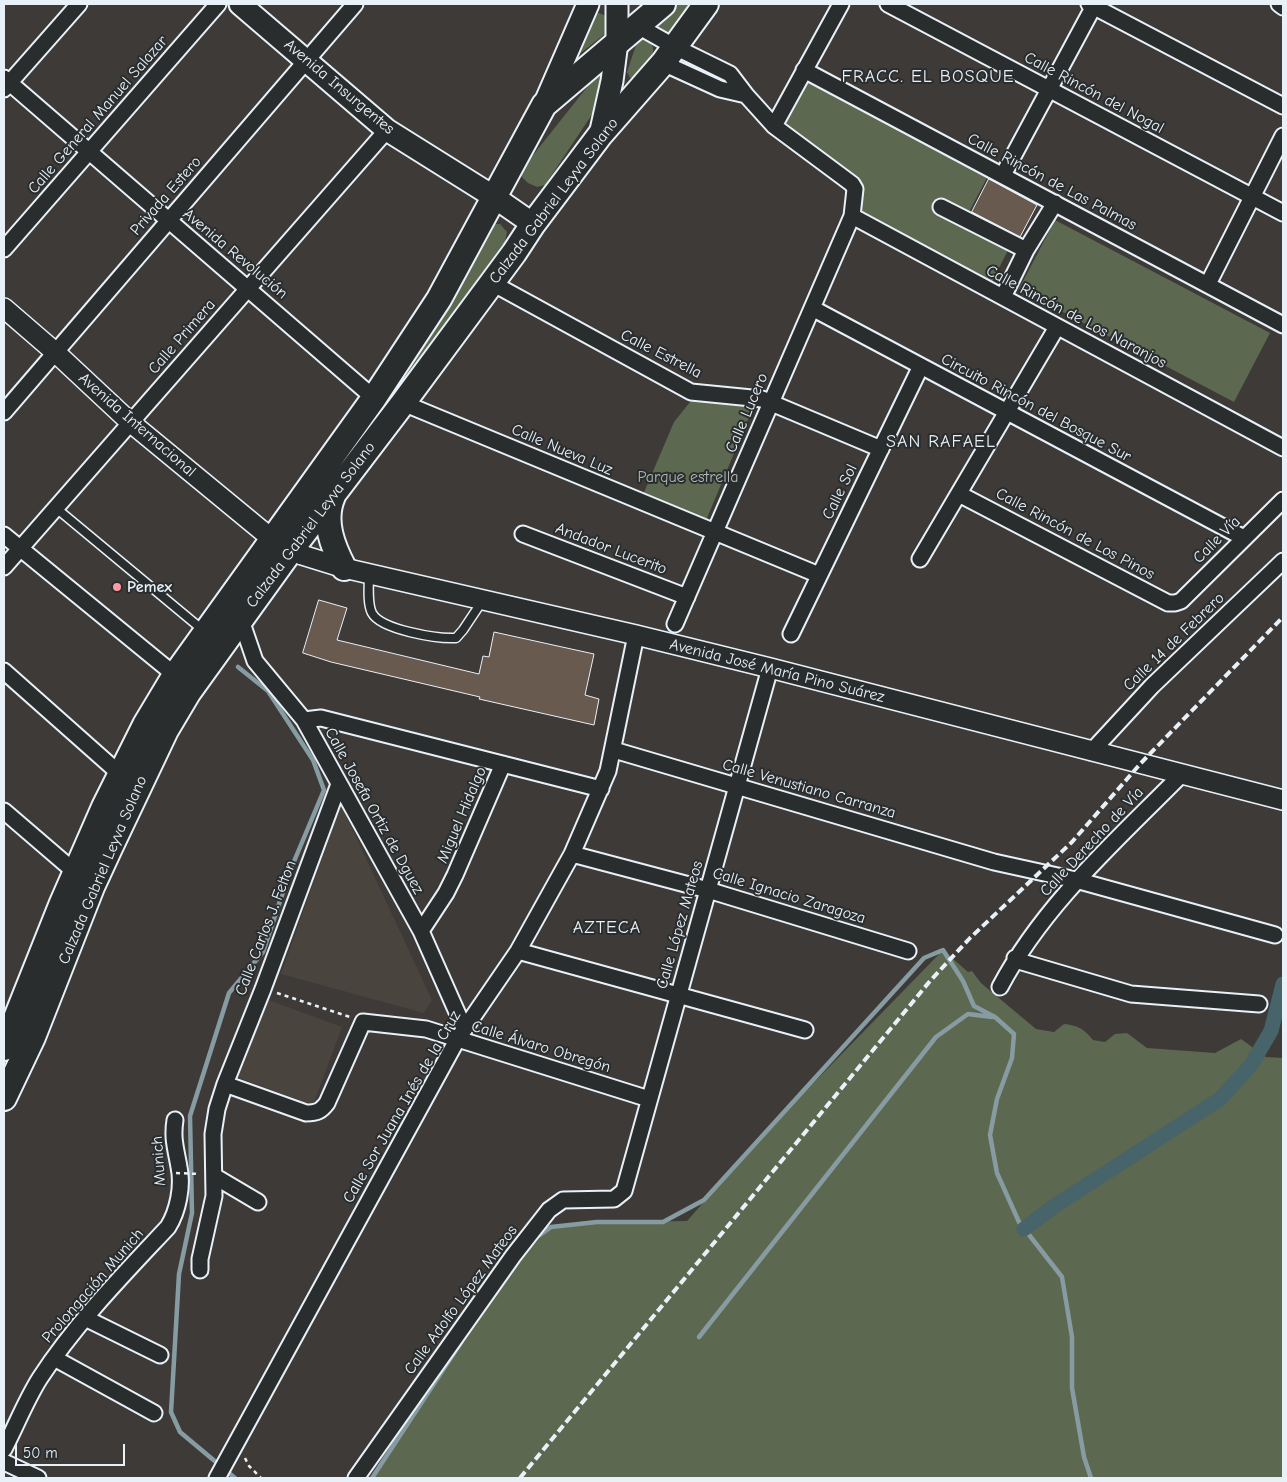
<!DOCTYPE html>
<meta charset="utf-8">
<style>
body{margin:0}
#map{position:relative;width:1287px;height:1482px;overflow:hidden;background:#3d3a38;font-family:"Comic Neue",sans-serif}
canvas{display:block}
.frame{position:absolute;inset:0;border:5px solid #e8f1f8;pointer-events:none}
.scale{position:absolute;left:15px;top:1444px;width:110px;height:22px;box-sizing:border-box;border:2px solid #e8f1f8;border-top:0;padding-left:6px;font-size:15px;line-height:18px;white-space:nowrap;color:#e8f1f8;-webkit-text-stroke:4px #2a2d2e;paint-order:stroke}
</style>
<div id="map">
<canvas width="1287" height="1482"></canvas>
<div class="frame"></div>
<div class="scale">50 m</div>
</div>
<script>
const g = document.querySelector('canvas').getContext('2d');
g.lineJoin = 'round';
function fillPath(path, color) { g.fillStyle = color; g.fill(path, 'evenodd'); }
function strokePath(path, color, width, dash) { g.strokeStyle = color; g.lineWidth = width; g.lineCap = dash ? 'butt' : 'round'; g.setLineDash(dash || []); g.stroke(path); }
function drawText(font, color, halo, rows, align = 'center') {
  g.font = font + ' "Comic Neue",sans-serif'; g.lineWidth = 4; g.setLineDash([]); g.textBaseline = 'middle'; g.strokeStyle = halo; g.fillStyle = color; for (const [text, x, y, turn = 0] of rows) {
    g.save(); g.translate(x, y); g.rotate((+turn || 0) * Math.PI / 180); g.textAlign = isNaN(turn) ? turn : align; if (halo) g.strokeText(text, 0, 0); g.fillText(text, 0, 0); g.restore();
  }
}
const built = new Path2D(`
 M341 805 432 1000 424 1013 281 974Z
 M263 998 342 1027 313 1105 234 1076Z`);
const green = new Path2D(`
 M676 4H692L666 35 651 26Z
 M599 13 606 16 609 26 605 34 573 59 593 15Z
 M642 38C647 40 653 43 653 49 654 54 646 70 641 74 638 77 634 78 630 78L627 72 637 42Z
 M603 67 593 113 545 185 537 187 528 183 522 177V169Z
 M795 68 989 174 962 225 1009 248 990 286 850 209 848 176 772 111Z
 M1055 220 1270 333 1234 402 1019 289Z
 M491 224H500L507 232 504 246 448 335 302 521 393 396 422 349Z
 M694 397 755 403 705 523 642 497 674 422Z
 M943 950 968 972 972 971 981 983 1036 1029 1054 1032 1064 1024C1077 1025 1084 1029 1093 1040L1105 1042 1115 1034 1127 1033 1147 1048 1215 1053 1241 1039 1266 1057 1283 1058V1478H372L511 1267 551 1227 597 1222 687 1221 759 1139Z`);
const stream = new Path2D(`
 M533 1240 551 1227 597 1222H663L704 1200 924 958 943 950 963 981 974 1006 995 1017 1014 1034 1012 1058 997 1099 990 1135 997 1173 1019 1222 1062 1277 1072 1337V1388L1084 1457 1091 1478
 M699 1337 936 1037 968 1014 992 1017
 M235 1478 180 1432 171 1412 179 1274 192 1213 190 1116 229 993 263 952 290 871 324 790 313 760 268 691 238 667
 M372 1478 462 1341`);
const canal = new Path2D(`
 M1024 1229 1053 1207 1220 1099 1251 1065 1271 1031 1283 984`);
const building = new Path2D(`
 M989 179 1037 205 1020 237 972 212Z
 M319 600 347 608 337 640 479 674 483 656 489 657 494 632 594 654 585 695 599 699 594 725 479 699 480 697 331 662 303 653Z`);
const path = new Path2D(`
 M277 993 350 1017
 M245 1458 249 1466 261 1478`);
const service = new Path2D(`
 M56 508 204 631
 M369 574C369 586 367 603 372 613 381 630 438 639 456 638L463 630 483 600`);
const minor = new Path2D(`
 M888 4 1283 213
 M1089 4 1283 106
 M1279 4 1283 7
 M638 26 675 47 730 74 746 95 774 126 852 184 855 189 852 216 675 624
 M663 63 720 89 746 95
 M804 70 1283 325
 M4 78 374 398
 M4 89 79 4
 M774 126 841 4
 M1003 175 1095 4
 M941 207 1026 250
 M852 216 1283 448
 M4 249 218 4
 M492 283 691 392 762 399 881 449
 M1208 284 1283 136
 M1003 297 1026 250 1055 203
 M812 308 1244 538
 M403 403 819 575
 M4 412 355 4
 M959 494 1168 603H1175L1181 601 1283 500
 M523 534 687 597
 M4 535 175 675
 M920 559 1057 327
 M4 567 387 130
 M241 620 255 661 304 720 421 931 464 1028
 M791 634 921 366
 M4 671 120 774
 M304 720 321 718 601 789
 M614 750 994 862 1076 880 1275 935
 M1091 752 1152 686 1283 561
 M4 811 82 878
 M572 854 708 890 908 951
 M421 931 446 893 455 875 503 764
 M518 951 805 1030
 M1015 958 1022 962 1131 994 1259 1004
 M1000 987C1044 904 1116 841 1181 775
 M225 1084 306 1113C317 1113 321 1111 327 1103L363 1022 426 1029 649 1099
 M214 1176 258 1202
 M200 1270V1259L214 1196 213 1134 217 1109 225 1084 263 989 339 784
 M85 1318 160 1355
 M54 1358 154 1413
 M4 1449C16 1426 26 1400 40 1378 76 1323 123 1275 168 1227 178 1211 183 1186 179 1167 176 1149 172 1139 175 1120
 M4 1462 38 1478
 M217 1478 457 1040 518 951 572 854 608 771 636 635
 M356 1478 513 1256 549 1210 563 1200 614 1199 624 1191 770 668`);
const tertiary = new Path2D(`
 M4 308 55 352 130 422 272 539 302 555 344 568 636 635 770 668 1283 800`);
const secondary = new Path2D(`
 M240 4 387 130 494 197 533 224
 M544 105 588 4
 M600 135 612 81 617 42V4`);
const primary = new Path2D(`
 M333 496C322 521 333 547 344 568
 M4 1048 62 903 104 807 145 725 175 675 374 398 439 299 544 105 663 4
 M4 1098 33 1037 92 887 110 848 166 730 188 693 291 550 403 403 514 253 533 224 600 135 663 63 706 4`);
const rail = new Path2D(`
 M520 1478 930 981 970 938 1072 842 1141 763 1283 617`);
const pathBridge = new Path2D(`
 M176 1173 199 1174`);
const markers = [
 [117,587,5,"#ff9aa2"]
];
const streetNames = [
 ["Avenida Insurgentes",339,87,40],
 ["Calle Rincón del Nogal",1094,93,28],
 ["Calle General Manuel Salazar",98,115,-49],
 ["Calle Rincón de Las Palmas",1052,182,28],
 ["Privada Estero",166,196,-49],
 ["Calzada Gabriel Leyva Solano",554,201,-53],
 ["Avenida Revolución",235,254,40],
 ["Calle Rincón de Los Naranjos",1076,317,28],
 ["Calle Primera",182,337,-49],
 ["Calle Estrella",661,354,27],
 ["Circuito Rincón del Bosque Sur",1036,408,28],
 ["Calle Lucero",747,413,-67],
 ["Avenida Internacional",137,425,41],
 ["Calle Nueva Luz",562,450,23],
 ["Calle Sol",840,492,-64],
 ["Calzada Gabriel Leyva Solano",311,525,-53],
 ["Calle Rincón de Los Pinos",1075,534,28],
 ["Calle Vía",1217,540,-45],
 ["Andador Lucerito",611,549,21],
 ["Calle 14 de Febrero",1174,642,-44],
 ["Avenida José María Pino Suárez",777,671,14],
 ["Calle Venustiano Carranza",809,789,16],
 ["Calle Josefa Ortiz de Dguez",374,811,61],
 ["Miguel Hidalgo",462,815,-67],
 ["Calle Derecho de Vía",1092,842,-47],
 ["Calzada Gabriel Leyva Solano",103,870,-67],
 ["Calle Ignacio Zaragoza",789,896,17],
 ["Calle López Mateos",680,925,-74],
 ["Calle Carlos J. Felton",266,928,-69],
 ["Calle Álvaro Obregón",541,1047,17],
 ["Calle Sor Juana Inés de la Cruz",402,1107,-60],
 ["Munich",159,1161,-94],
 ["Prolongación Munich",93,1286,-49],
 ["Calle Adolfo López Mateos",461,1300,-54]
];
const parkNames = [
 ["Parque estrella",688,477]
];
const poiNames = [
 ["Pemex",127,587]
];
const neighbourhoodNames = [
 ["FRACC. EL BOSQUE",928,77],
 ["SAN RAFAEL",941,442],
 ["AZTECA",607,928]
];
fillPath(built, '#4a443f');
fillPath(green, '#5c6850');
strokePath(stream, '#879ca2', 4.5);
strokePath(canal, '#466469', 15);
fillPath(building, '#695a50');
strokePath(building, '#e8f1f8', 1);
strokePath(service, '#e8f1f8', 11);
strokePath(minor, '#e8f1f8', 19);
strokePath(tertiary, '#e8f1f8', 22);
strokePath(secondary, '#e8f1f8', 25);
strokePath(primary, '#e8f1f8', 28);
strokePath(path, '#e8f1f8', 2.5, [4, 4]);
strokePath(service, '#2a2d2e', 8);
strokePath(minor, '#2a2d2e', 15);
strokePath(tertiary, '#2a2d2e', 19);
strokePath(secondary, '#2a2d2e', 21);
strokePath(primary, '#2a2d2e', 24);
strokePath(rail, '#e8f1f8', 4, [8, 4]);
strokePath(pathBridge, '#e8f1f8', 2.5, [4, 4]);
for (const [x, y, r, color] of markers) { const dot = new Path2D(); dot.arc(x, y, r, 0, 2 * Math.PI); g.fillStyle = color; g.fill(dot); strokePath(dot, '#2a2d2e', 2); }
drawText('16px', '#e8f1f8', '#2a2d2e', streetNames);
drawText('16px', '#b0bab5', '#2a2d2e', parkNames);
drawText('bold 16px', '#e8f1f8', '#2a2d2e', poiNames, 'left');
g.letterSpacing = '1px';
drawText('18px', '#e8f1f8', '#2a2d2e', neighbourhoodNames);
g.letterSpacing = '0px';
</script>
